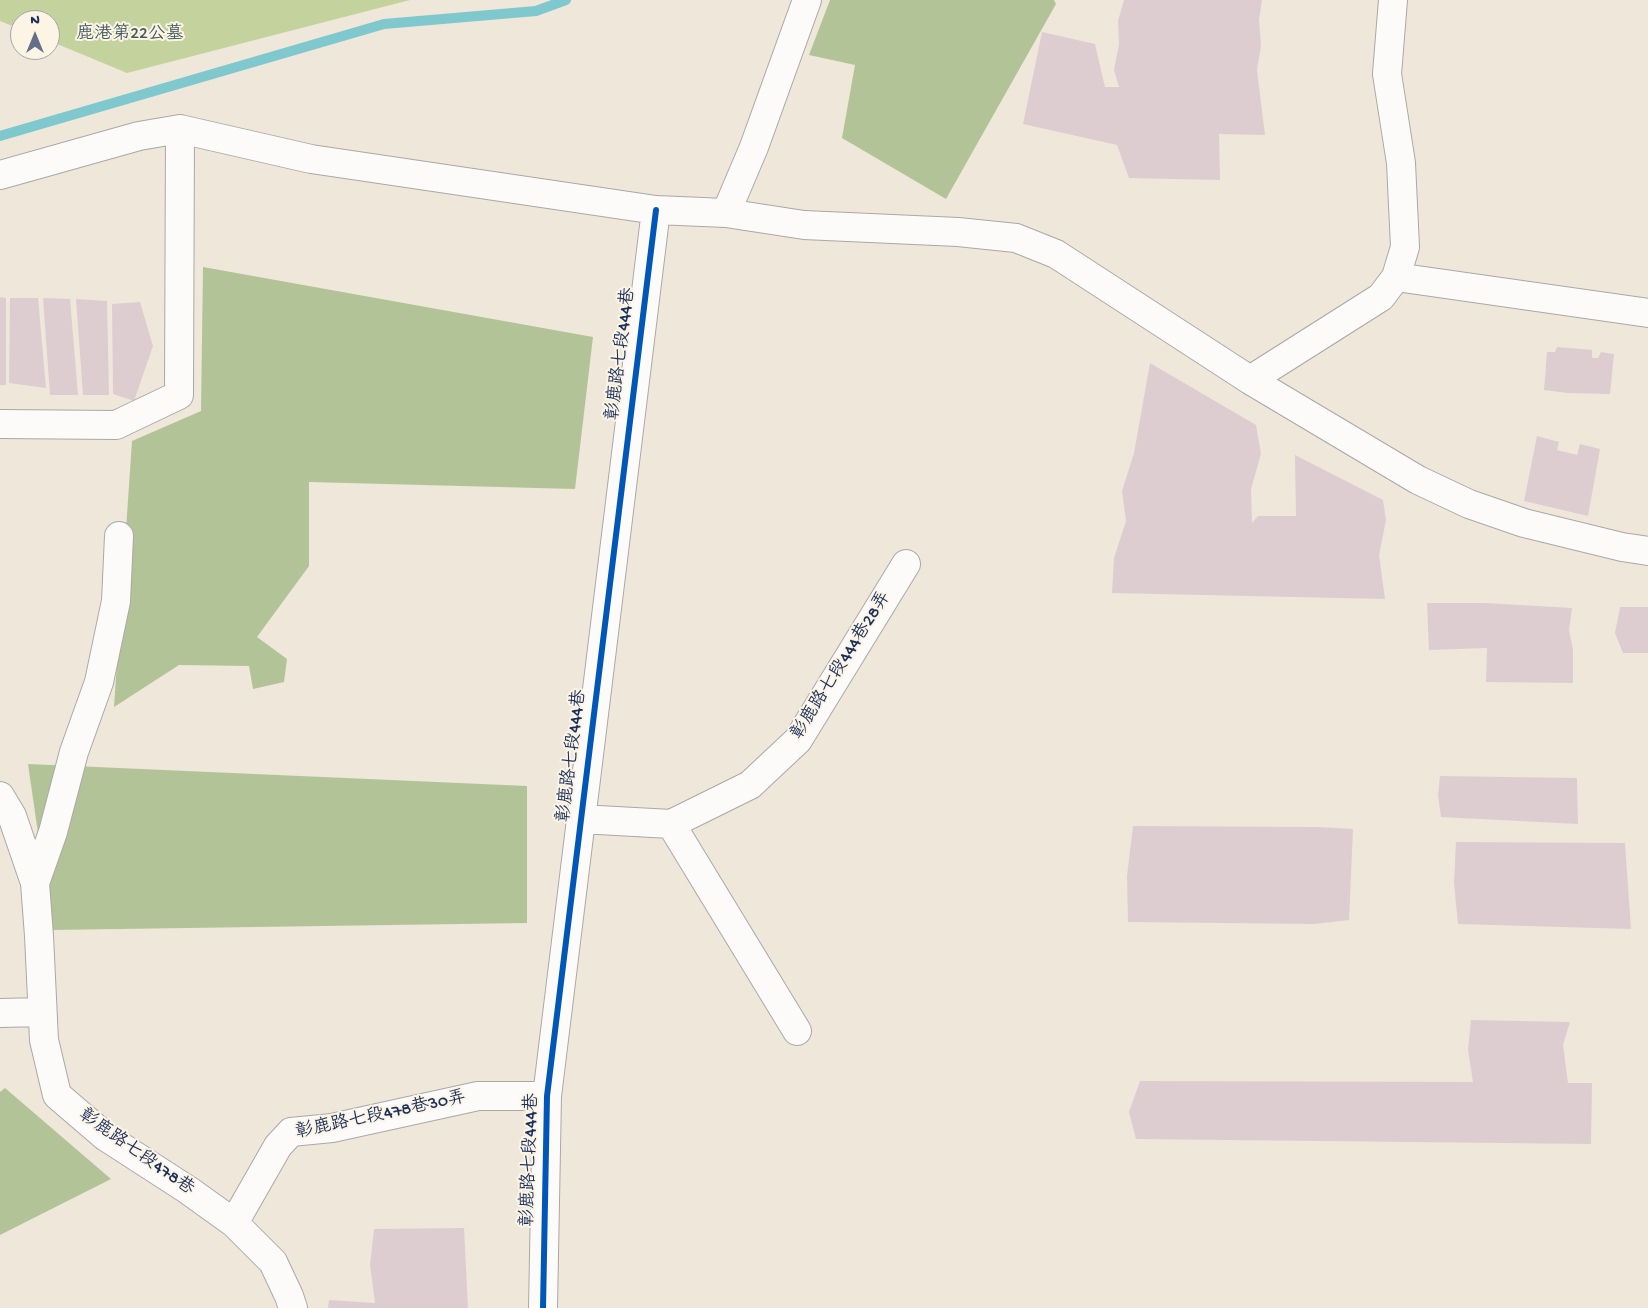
<!DOCTYPE html>
<meta charset="utf-8">
<style>
body{margin:0}
#map{position:relative;width:1648px;height:1308px;overflow:hidden;background:#efe7da;font-family:"Gochi Hand",sans-serif}
canvas{display:block}
.north{position:absolute;left:10px;top:10px;width:50px;height:50px;box-sizing:border-box;background:#fcf5e5;border:1px solid #a2a6af;border-radius:50%;rotate:0deg;font-size:14px;font-weight:700;line-height:20px;text-align:center;color:#1b2f5e}
.north::after{content:'';display:block;margin:auto;width:18px;height:22px;background:#656f89;clip-path:polygon(50% 0,100% 100%,50% 72%,0 100%)}
</style>
<div id="map">
<canvas width="1648" height="1308"></canvas>
<div class="north">N</div>
</div>
<script>
const g = document.querySelector('canvas').getContext('2d');
g.lineJoin = 'round';
function fillPath(path, color) { g.fillStyle = color; g.fill(path, 'evenodd'); }
function strokePath(path, color, width, dash) { g.strokeStyle = color; g.lineWidth = width; g.lineCap = dash ? 'butt' : 'round'; g.setLineDash(dash || []); g.stroke(path); }
function drawText(font, color, halo, rows, align = 'center') {
  g.font = font + ' "Gochi Hand","LXGW WenKai TC",sans-serif'; g.lineWidth = 4; g.setLineDash([]); g.textBaseline = 'middle'; g.strokeStyle = halo; g.fillStyle = color; for (const [text, x, y, turn = 0] of rows) {
    g.save(); g.translate(x, y); g.rotate((+turn || 0) * Math.PI / 180); g.textAlign = isNaN(turn) ? turn : align; if (halo) g.strokeText(text, 0, 0); g.fillText(text, 0, 0); g.restore();
  }
}
const green = new Path2D(`
 M0 0H410L127 73 50 41V20H20V29L0 21Z`);
const forest = new Path2D(`
 M830 0H1054L1056 4 946 199 842 138 855 65 809 55Z
 M203 267 593 337 575 489 309 482V566L257 637 287 659 284 682 253 689 249 666 179 665 114 707 132 441 201 411Z
 M28 764 527 786V923L52 930Z
 M5 1088 111 1179 0 1235V1092Z`);
const stream = new Path2D(`
 M0 136 384 24 536 11 566 0`);
const building = new Path2D(`
 M1124 0H1262L1259 20 1261 46 1257 70 1265 135 1219 134 1220 180 1129 178 1117 145 1023 124 1042 32 1095 44 1105 87H1119L1114 70 1119 44 1118 21Z
 M0 297 6 298V385H0Z
 M10 298H38L46 388 9 383Z
 M43 298 70 299 78 395H50Z
 M76 299 107 301 109 395H83Z
 M140 302 153 346 134 401 113 394 112 304Z
 M1557 347 1592 350V358H1598L1601 352 1614 354 1610 394 1568 393 1544 390 1547 352H1555Z
 M1150 363 1256 425 1261 454 1251 489 1252 523 1258 516H1296L1295 455 1383 500 1386 520 1379 555 1385 599 1112 593 1114 558 1126 521 1122 491 1134 453Z
 M1537 436 1559 442 1557 450 1577 455 1580 444 1600 449 1588 516 1524 501Z
 M1427 603H1485L1572 608 1569 630 1573 650V683L1486 682 1487 648 1429 650Z
 M1620 607H1648V653H1623L1615 633Z
 M1440 776 1577 778 1578 824 1441 817 1438 795Z
 M1133 826 1318 827 1353 829 1349 920 1314 924 1128 922 1127 876Z
 M1456 842 1625 843 1631 929 1458 924 1454 883Z
 M1471 1020 1570 1022 1563 1045 1568 1083H1592L1591 1144 1136 1139 1129 1112 1140 1081 1473 1082 1468 1050Z
 M464 1228 468 1308H328L329 1300 375 1303 370 1265 374 1229Z`);
const minor = new Path2D(`
 M0 175 139 136 180 129 311 159 656 210 726 213 804 225 958 232 1016 238 1056 254 1250 380 1418 480 1469 504 1524 523 1622 547 1648 551
 M726 213 754 147 807 0
 M1396 277 1648 313
 M1250 380 1381 297 1396 277 1405 247 1401 163 1387 74 1393 0
 M0 424 116 425 179 395 180 129
 M0 796 12 816 35 883 39 936 44 1040 57 1095 106 1137 188 1190 234 1223 273 1262 289 1296 293 1308
 M580 819 671 824 750 785 798 740 906 564
 M671 824 797 1031
 M35 883 53 832 74 752 99 682 116 601 119 536
 M0 1013 42 1012
 M234 1223 278 1146 291 1132 332 1128 478 1096H547
 M543 1308 547 1096 656 210`);
const cycleway = new Path2D(`
 M543 1308 547 1096 656 210`);
const parkNames = [
 ["鹿港第22公墓",130,35]
];
const streetNames = [
 ["彰鹿路七段444巷",622,354,-83],
 ["彰鹿路七段444巷28弄",842,666,-58],
 ["彰鹿路七段444巷",573,756,-83],
 ["彰鹿路七段478巷30弄",381,1116,-12],
 ["彰鹿路七段478巷",136,1153,35],
 ["彰鹿路七段444巷",531,1160,-88]
];
fillPath(green, '#c4d39e');
fillPath(forest, '#b2c497');
strokePath(stream, '#7ec8ce', 10);
fillPath(building, '#ddcdd1');
strokePath(minor, '#aaa8a7', 30);
strokePath(minor, '#fdfbf9', 28);
strokePath(cycleway, '#0057b8', 6);
drawText('18px', '#435b62', '#fcf5e5', parkNames);
drawText('18px', '#1b2f5e', '#fcf5e5', streetNames);
</script>
